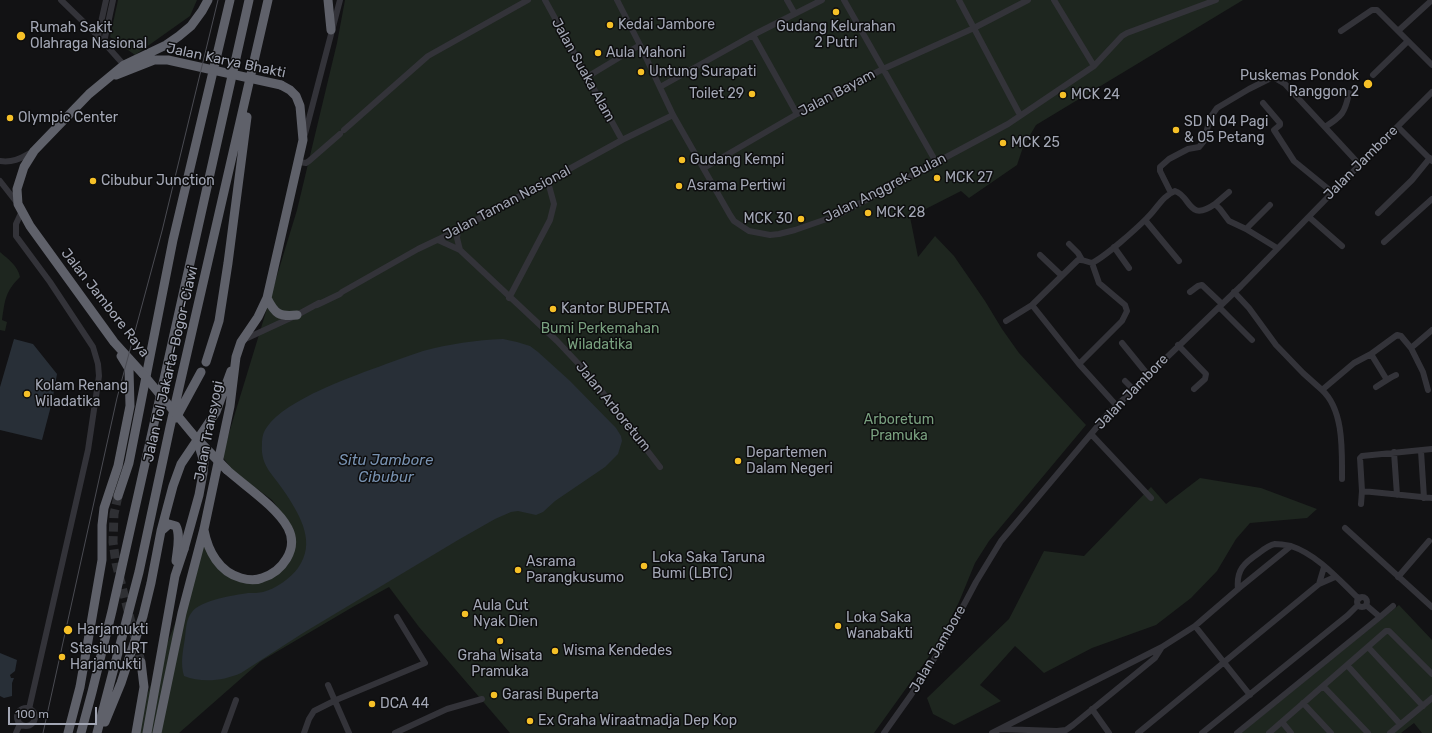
<!DOCTYPE html>
<meta charset="utf-8">
<style>
body{margin:0}
#map{position:relative;width:1432px;height:733px;overflow:hidden;background:#121214;font-family:Rubik,sans-serif}
canvas{display:block}
.scale{position:absolute;left:8px;top:707px;width:89px;height:18px;box-sizing:border-box;border:2px solid #a3a7b5;border-top:0;padding-left:5px;font-size:12px;line-height:14px;white-space:nowrap;color:#a3a7b5;-webkit-text-stroke:3px #0d0d0e;paint-order:stroke}
</style>
<div id="map">
<canvas width="1432" height="733"></canvas>
<div class="scale">100 m</div>
</div>
<script>
const g = document.querySelector('canvas').getContext('2d');
g.lineJoin = 'round';
function fillPath(path, color) { g.fillStyle = color; g.fill(path, 'evenodd'); }
function strokePath(path, color, width, dash) { g.strokeStyle = color; g.lineWidth = width; g.lineCap = dash ? 'butt' : 'round'; g.setLineDash(dash || []); g.stroke(path); }
function drawText(font, color, halo, rows, align = 'center') {
  g.font = font + ' Rubik,sans-serif'; g.lineWidth = 3; g.setLineDash([]); g.textBaseline = 'middle'; g.strokeStyle = halo; g.fillStyle = color; for (const [text, x, y, turn = 0] of rows) {
    g.save(); g.translate(x, y); g.rotate((+turn || 0) * Math.PI / 180); g.textAlign = isNaN(turn) ? turn : align; if (halo) g.strokeText(text, 0, 0); g.fillText(text, 0, 0); g.restore();
  }
}
const green = new Path2D(`
 M118 0H197L190 16 135 55 110 37Z
 M345 0H1243L1036 125 1023 147 1017 165 969 198 961 191 910 217 918 257 935 236 954 256 985 301 1002 329 1019 353 1086 425 989 541 975 563 959 602 938 644 874 733H510L419 627 389 587 351 608 261 661 179 733H132L187 593 202 536 207 550 238 579 276 573 294 537 293 528 272 500 233 471 222 456 297 210 337 43Z
 M0 252C8 259 18 266 20 277 5 292 5 300 2 320L7 322 5 331 0 330Z
 M1200 478 1261 488 1317 509 1307 518 1250 523 1236 539 1217 571 1191 598 1156 625 1092 648 1044 673 1015 646 980 685 1001 701 954 725 933 714 927 698 1009 619 1044 551 1084 556 1151 487 1166 504Z
 M1399 605 1432 640V733H1422L1414 723 1401 733H1241Z`);
const water = new Path2D(`
 M14 339 33 344 57 374 52 402 42 440 0 430V387Z
 M503 339 517 342 530 346 538 352 570 381 616 428 621 436 622 441 618 454 605 467 555 501 543 512 536 515 518 511 511 512 495 519 458 540 303 633 241 673C223 681 202 683 184 676 180 663 183 651 185 638 186 629 186 619 192 612 201 600 234 595 248 593 253 593 259 593 263 592 275 589 291 578 298 568 316 543 301 517 286 494 275 476 260 467 262 444 262 438 263 432 267 427 286 399 354 376 386 364 398 360 410 355 423 351 449 344 476 340 503 339Z
 M0 653 17 660 15 671 10 675 11 678H14L12 683V696L4 698 0 696Z`);
const highwayTunnel = new Path2D(`
 M118 496 114 514 113 542 116 563 141 662`);
const minor = new Path2D(`
 M61 0 98 36 124 65
 M545 0 622 140
 M617 0 640 45 673 115 730 215 734 221 749 231 770 235 779 234 795 230 838 215 1008 124 1094 66 1122 36 1127 33 1216 0
 M787 0 795 14
 M844 0 936 162
 M959 0 1020 115
 M1054 0 1094 66
 M1341 31 1372 10H1377L1432 65
 M1398 31 1432 0
 M753 35 797 114
 M98 36 106 0
 M104 42 113 0
 M1373 75 1408 41
 M587 77 640 45
 M660 87 753 35 822 0
 M1263 103 1280 123V125L1274 130 1294 161 1332 192
 M1325 127C1342 116 1345 113 1349 93
 M1398 127 1432 161
 M344 130 428 56 528 0
 M305 134 340 0
 M0 161C13 163 21 158 32 152
 M299 162 306 163 309 161 340 134
 M704 168 797 114 883 69 974 28 1028 0
 M0 181 18 204
 M1171 193 1160 171V167L1169 159 1188 149 1199 147 1204 141 1210 118 1217 108 1249 89 1273 77 1285 84 1359 164
 M1215 204 1229 192
 M22 211 16 224V236L50 282 93 347 98 364 99 376 88 450 29 709
 M1378 213 1412 180 1430 158
 M1309 217 1342 246
 M1145 220 1179 261
 M1246 229 1270 205
 M458 230 457 238 460 250
 M438 240 460 250 557 341 590 376 660 467
 M1384 242 1432 199
 M1069 244 1078 253 1082 260
 M1114 247 1129 268
 M1040 255 1062 276
 M1190 292 1198 286 1202 285 1222 304
 M1234 292 1249 308 1276 345 1303 373 1322 390 1354 363 1371 354 1397 335 1401 336 1411 348
 M509 298 550 220 554 204 548 182
 M317 305 340 294 342 292 418 249 458 230 622 140 673 115
 M1032 305 1079 364 1116 405
 M1219 307 1252 340
 M1006 321 1032 305 1078 260H1082L1092 263C1106 256 1135 230 1147 218 1157 209 1162 196 1175 191 1191 196 1188 223 1215 204L1220 209 1229 221 1246 229 1277 248
 M243 340 297 315 319 303
 M1122 343 1148 375
 M1178 345 1206 374 1205 379 1194 389
 M1371 354 1387 380
 M1079 364 1122 321 1127 311 1125 305 1099 283 1092 263
 M1125 381 1133 389
 M1376 387C1383 383 1389 378 1396 375
 M1322 390C1344 410 1342 451 1342 479
 M1428 390 1423 372 1411 348 1432 330
 M1091 434 1151 498
 M1421 451 1424 498
 M1394 452 1397 495
 M1362 491 1360 458 1362 456 1432 449
 M1361 504 1362 491 1432 498
 M1345 528 1432 607
 M1398 577 1429 541
 M1319 584 1324 567
 M1238 589C1236 570 1244 563 1259 553 1264 549 1269 545 1275 544 1281 544 1286 545 1291 546
 M1357 602a5 5 0 1 1 10 0a5 5 0 1 1-10 0Z
 M1380 617 1393 606
 M1195 626 1250 695
 M1368 647 1423 706
 M1347 665 1400 724
 M328 685 349 733
 M1323 686 1368 733
 M1303 703 1331 733
 M17 717a9 9 0 1 1 18 0a9 9 0 1 1-18 0Z
 M1092 709 1109 733
 M1282 722 1291 733
 M1000 729 1057 731 1066 730 1073 725 1155 658 1162 647
 M16 733 20 724
 M224 733 236 700
 M304 733 309 719 314 711 336 700 425 663 397 617
 M395 733 447 709 482 699
 M884 733 911 695 941 648 976 582 1001 541 1107 415 1241 286 1373 151 1432 92
 M992 733 1162 647 1195 626 1238 589 1291 546C1318 555 1339 580 1359 599
 M1138 733 1319 584 1335 577
 M1202 733 1348 615 1358 605
 M1237 733 1380 617 1366 605
 M1269 733 1386 631H1389L1432 674
 M1390 733 1432 698`);
const highway = new Path2D(`
 M328 0 331 30
 M116 75 154 60H168L213 70
 M267 298C275 314 279 317 297 315
 M206 362 219 321 228 263 247 117
 M143 374 114 342 30 226 18 204 17 189 24 167 34 151 89 94 124 65 166 45 179 36 191 26 202 11 208 0
 M176 418 201 372
 M118 496 129 463 173 240 230 0
 M204 530C208 551 219 572 241 578 248 580 255 581 262 578 282 572 299 549 288 528 277 507 245 486 227 470
 M161 531 169 524 176 526C181 536 177 550 176 561
 M105 722 121 683 143 616 151 583 161 531 173 486 181 464 216 412 231 371
 M68 733 80 687 102 560V525L104 508 118 466 130 406 129 369 121 356
 M81 733 92 692 112 611 249 0
 M97 733 139 572 170 427 268 0
 M136 733 144 687 141 662
 M147 733 175 576 184 549
 M157 733 182 613 204 529 230 406 236 357 241 342 258 317 267 298 303 140 300 106 296 96 290 90 281 85`);
const tram = new Path2D(`
 M43 733 117 398 162 231 218 0`);
const highwayBridge = new Path2D(`
 M213 70 281 85
 M143 374 196 438 227 470
 M184 549 199 495 203 473 204 462 198 443`);
const markers = [
 [836,12,4,"#f6c027"],
 [610,25,4,"#f6c027"],
 [21,36,5,"#f6c027"],
 [598,53,4,"#f6c027"],
 [641,72,4,"#f6c027"],
 [1368,84,5,"#f6c027"],
 [752,94,4,"#f6c027"],
 [1063,95,4,"#f6c027"],
 [10,118,4,"#f6c027"],
 [1176,130,4,"#f6c027"],
 [1003,143,4,"#f6c027"],
 [682,160,4,"#f6c027"],
 [937,178,4,"#f6c027"],
 [93,181,4,"#f6c027"],
 [679,186,4,"#f6c027"],
 [868,213,4,"#f6c027"],
 [801,219,4,"#f6c027"],
 [553,309,4,"#f6c027"],
 [27,394,4,"#f6c027"],
 [738,461,4,"#f6c027"],
 [644,566,4,"#f6c027"],
 [518,570,4,"#f6c027"],
 [465,614,4,"#f6c027"],
 [838,626,4,"#f6c027"],
 [68,630,5,"#f6c027"],
 [500,641,4,"#f6c027"],
 [555,651,4,"#f6c027"],
 [62,657,4,"#f6c027"],
 [494,695,4,"#f6c027"],
 [372,704,4,"#f6c027"],
 [530,721,4,"#f6c027"]
];
const poiNames = [
 ["Kedai Jambore",618,25],
 ["Gudang Kelurahan",836,27,"center"],
 ["2 Putri",836,43,"center"],
 ["Rumah Sakit",30,28],
 ["Olahraga Nasional",30,44],
 ["Aula Mahoni",606,53],
 ["Untung Surapati",649,72],
 ["Puskemas Pondok",1359,76,"right"],
 ["Ranggon 2",1359,92,"right"],
 ["Toilet 29",744,94,"right"],
 ["MCK 24",1071,95],
 ["Olympic Center",18,118],
 ["SD N 04 Pagi",1184,122],
 ["& 05 Petang",1184,138],
 ["MCK 25",1011,143],
 ["Gudang Kempi",690,160],
 ["MCK 27",945,178],
 ["Cibubur Junction",101,181],
 ["Asrama Pertiwi",687,186],
 ["MCK 28",876,213],
 ["MCK 30",793,219,"right"],
 ["Kantor BUPERTA",561,309],
 ["Kolam Renang",35,386],
 ["Wiladatika",35,402],
 ["Departemen",746,453],
 ["Dalam Negeri",746,469],
 ["Loka Saka Taruna",652,558],
 ["Bumi (LBTC)",652,574],
 ["Asrama",526,562],
 ["Parangkusumo",526,578],
 ["Aula Cut",473,606],
 ["Nyak Dien",473,622],
 ["Loka Saka",846,618],
 ["Wanabakti",846,634],
 ["Harjamukti",77,630],
 ["Stasiun LRT",70,649],
 ["Harjamukti",70,665],
 ["Wisma Kendedes",563,651],
 ["Graha Wisata",500,656,"center"],
 ["Pramuka",500,672,"center"],
 ["Garasi Buperta",502,695],
 ["DCA 44",380,704],
 ["Ex Graha Wiraatmadja Dep Kop",538,721]
];
const streetNames = [
 ["Jalan Karya Bhakti",226,61,12],
 ["Jalan Suaka Alam",583,70,61],
 ["Jalan Bayam",837,93,-28],
 ["Jalan Jambore",1361,163,-45],
 ["Jalan Anggrek Bulan",885,188,-27],
 ["Jalan Taman Nasional",507,203,-28],
 ["Jalan Jambore Raya",105,303,52],
 ["Jalan Tol Jakarta–Bogor–Ciawi",171,364,-77],
 ["Jalan Jambore",1132,392,-46],
 ["Jalan Arboretum",613,407,51],
 ["Jalan Transyogi",209,431,-79],
 ["Jalan Jambore",938,649,-60]
];
const parkNames = [
 ["Bumi Perkemahan",600,329],
 ["Wiladatika",600,345],
 ["Arboretum",899,420],
 ["Pramuka",899,436]
];
const waterNames = [
 ["Situ Jambore",386,461],
 ["Cibubur",386,478]
];
fillPath(green, '#1e261f');
fillPath(water, '#282f37');
strokePath(highwayTunnel, '#2f3034', 9, [9, 4.5]);
strokePath(minor, '#333339', 6);
strokePath(highway, '#5f616a', 9);
strokePath(tram, '#4a4b52', 1);
strokePath(highwayBridge, '#5f616a', 9);
for (const [x, y, r, color] of markers) { const dot = new Path2D(); dot.arc(x, y, r, 0, 2 * Math.PI); g.fillStyle = color; g.fill(dot); strokePath(dot, '#0d0d0e', 1.5); }
drawText('14px', '#a3a7b5', '#0d0d0e', poiNames, 'left');
drawText('14px', '#a3a7b5', '#0d0d0e', streetNames);
drawText('14px', '#79a07f', '#0d0d0e', parkNames);
drawText('italic 15px', '#7892b1', '#0d0d0e', waterNames);
</script>
